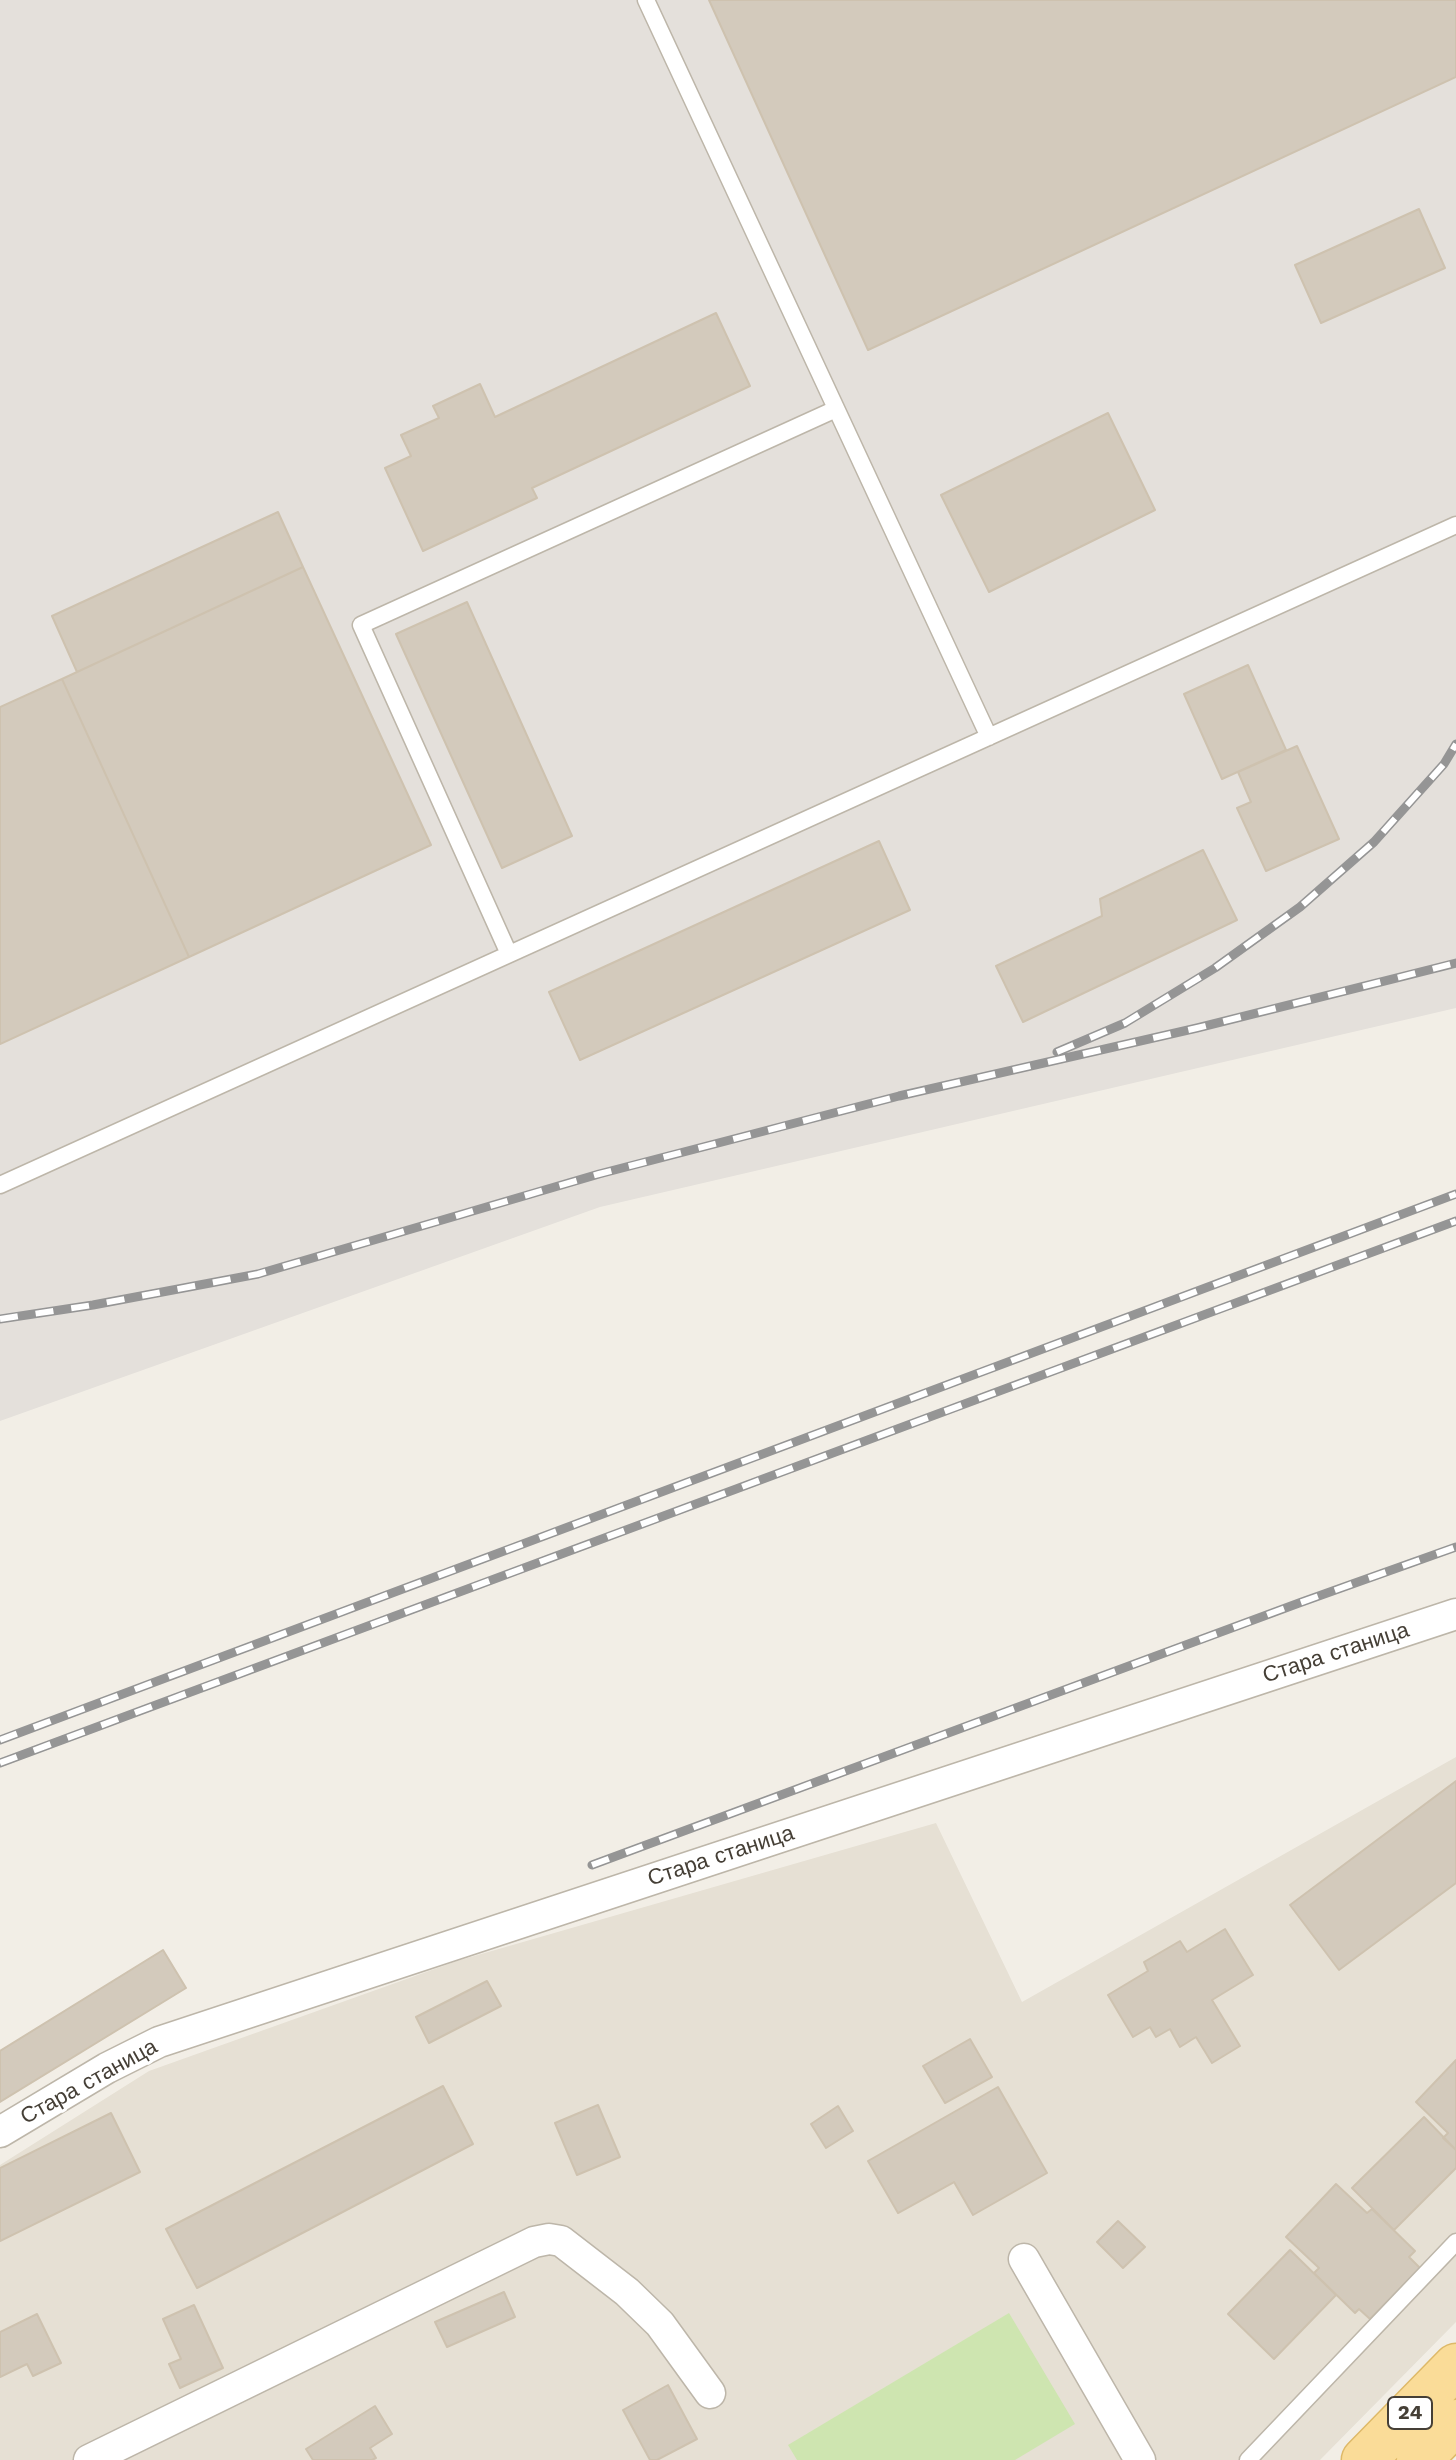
<!DOCTYPE html>
<meta charset="utf-8">
<style>
body{margin:0}
canvas{display:block;background:#f2eee6}
</style>
<canvas width="1456" height="2460"></canvas>
<script>
const g = document.querySelector('canvas').getContext('2d');
g.lineJoin = 'round';
function fillPath(path, color) { g.fillStyle = color; g.fill(path, 'evenodd'); }
function strokePath(path, color, width, dash) { g.strokeStyle = color; g.lineWidth = width; g.lineCap = dash ? 'butt' : 'round'; g.setLineDash(dash || []); g.stroke(path); }
function drawText(font, color, halo, rows, align = 'center') {
  g.font = font + ' "Work Sans",sans-serif'; g.lineWidth = 6; g.setLineDash([]); g.textBaseline = 'middle'; g.strokeStyle = halo; g.fillStyle = color; for (const [text, x, y, turn = 0] of rows) {
    g.save(); g.translate(x, y); g.rotate((+turn || 0) * Math.PI / 180); g.textAlign = isNaN(turn) ? turn : align; if (halo) g.strokeText(text, 0, 0); g.fillText(text, 0, 0); g.restore();
  }
}
const residential = new Path2D(`
 M1456 1757V2322L1320 2460H0V2165L149 2071 457 1961 936 1823 1022 2002Z`);
const industrial = new Path2D(`
 M0 0H1456V1008L600 1207 0 1421Z`);
const green = new Path2D(`
 M1009 2313 1075 2424 1015 2460H797L788 2445Z`);
const building = new Path2D(`
 M709 0H1456V77L868 350Z
 M1419 209 1445 268 1321 323 1295 265Z
 M716 313 750 386 532 488 537 498 423 551 385 468 411 456 401 435 439 418 433 406 480 384 495 417Z
 M1108 413 1155 510 989 592 941 495Z
 M278 512 303 567 77 672 52 616Z
 M303 567 431 845 189 957 62 679Z
 M467 602 572 836 502 868 396 634Z
 M1248 665 1286 750 1222 779 1184 694Z
 M62 679 189 957 0 1044V707Z
 M1297 746 1339 839 1266 871 1237 808 1251 802 1238 772Z
 M879 841 910 910 580 1060 549 992Z
 M1203 850 1237 920 1023 1022 996 966 1102 916 1100 899Z
 M1456 1781V1883L1339 1970 1290 1905Z
 M1225 1929 1253 1975 1212 2000 1240 2046 1212 2063 1196 2037 1180 2047 1170 2029 1156 2037 1150 2027 1133 2037 1108 1995 1148 1971 1144 1962 1180 1941 1187 1952Z
 M163 1950 186 1988 0 2102V2051Z
 M487 1981 501 2006 429 2043 416 2017Z
 M970 2039 992 2077 945 2103 923 2066Z
 M1456 2060V2150L1443 2138 1448 2133 1416 2102Z
 M443 2086 473 2144 197 2288 166 2229Z
 M998 2087 1047 2173 973 2215 954 2182 898 2213 868 2161Z
 M598 2105 620 2157 577 2175 555 2123Z
 M838 2106 853 2131 826 2148 811 2124Z
 M111 2113 140 2172 0 2241V2168Z
 M1424 2117 1456 2150V2168L1394 2230 1352 2188Z
 M1336 2184 1367 2213 1372 2209 1415 2251 1409 2257 1420 2268 1370 2319 1359 2309 1355 2313 1314 2273 1319 2268 1286 2237Z
 M1118 2221 1145 2247 1123 2268 1097 2242Z
 M1290 2250 1336 2295 1274 2359 1228 2314Z
 M504 2292 515 2317 447 2347 435 2322Z
 M194 2305 223 2368 180 2388 169 2364 181 2359 163 2319Z
 M37 2314 61 2363 33 2376 27 2364 0 2377V2332Z
 M668 2385 697 2439 657 2460H650L623 2410Z
 M375 2406 392 2434 370 2448 376 2458 372 2460H313L306 2449Z`);
const service = new Path2D(`
 M646 0 989 737
 M509 954 361 625 836 409
 M0 1185 1456 525
 M1248 2460 1456 2242`);
const minor = new Path2D(`
 M0 2132 107 2068 159 2042 1456 1614
 M1024 2259 1140 2460
 M89 2460 534 2242 549 2239 561 2241 627 2292 660 2324 710 2393`);
const primary = new Path2D(`
 M1364 2460 1456 2366
 M1419 2460 1456 2422`);
const rail = new Path2D(`
 M1057 1052 1125 1023 1215 968 1300 907 1374 842 1444 764 1456 744
 M0 1319 93 1305 258 1274 599 1174 899 1096 1197 1028 1456 963
 M0 1740 1456 1194
 M0 1763 1456 1221
 M592 1865 1299 1603 1456 1547`);
const shields = [
 [1410,2413,44]
];
const shieldNames = [
 ["24",1410,2413]
];
const streetNames = [
 ["Стара станица",1336,1653,-18],
 ["Стара станица",721,1856,-18],
 ["Стара станица",89,2082,-29]
];
fillPath(residential, '#e6e0d4');
fillPath(industrial, '#e4e0db');
fillPath(green, '#cee5b0');
fillPath(building, '#d3cabc');
strokePath(building, '#cec2af', 2);
strokePath(service, '#bdb6a9', 19);
strokePath(minor, '#bdb6a9', 33);
strokePath(primary, '#deb968', 47);
strokePath(service, '#fff', 16);
strokePath(minor, '#fff', 30);
strokePath(primary, '#fadc98', 44);
strokePath(rail, '#959595', 9);
strokePath(rail, '#fff', 6, [18]);
for (const [x, y, w] of shields) { const box = new Path2D(); box.roundRect(x - w / 2, y - 16, w, 32, 6); g.fillStyle = '#fff'; g.fill(box); strokePath(box, '#453f36', 2); }
drawText('bold 20px', '#453f36', null, shieldNames);
drawText('22px', '#453f36', '#fff', streetNames);
</script>
